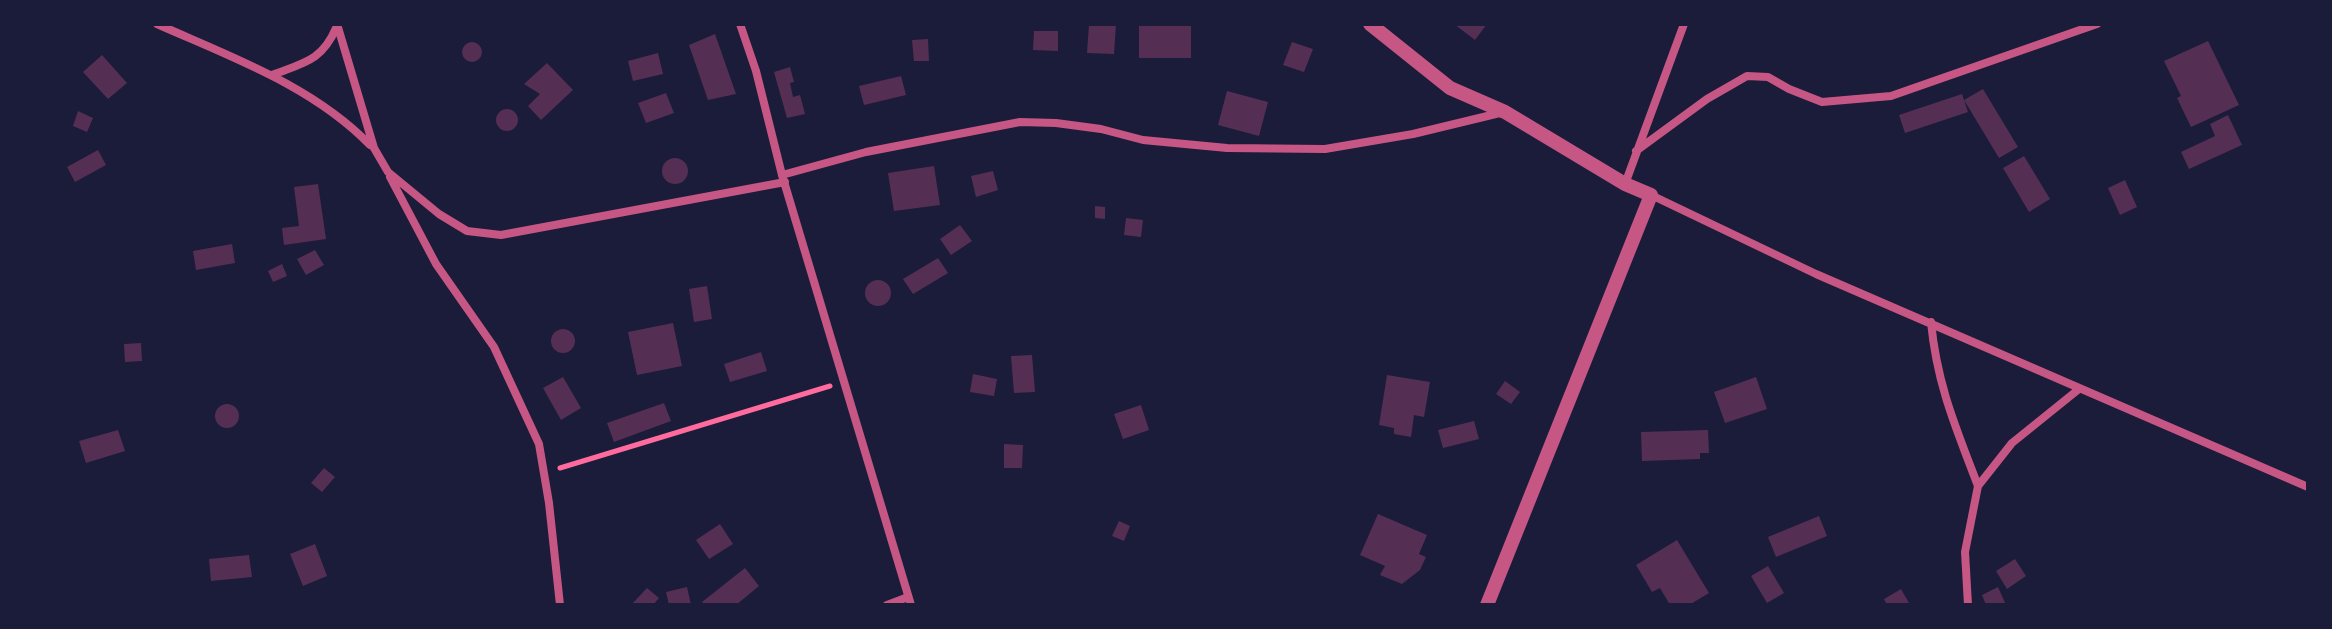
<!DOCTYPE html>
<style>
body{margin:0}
#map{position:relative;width:2332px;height:629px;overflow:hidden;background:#1b1b3a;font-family:"Noto Sans",sans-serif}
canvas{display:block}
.frame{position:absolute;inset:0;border:26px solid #1b1b3a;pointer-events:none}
</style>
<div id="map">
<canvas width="2332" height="629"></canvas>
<div class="frame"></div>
</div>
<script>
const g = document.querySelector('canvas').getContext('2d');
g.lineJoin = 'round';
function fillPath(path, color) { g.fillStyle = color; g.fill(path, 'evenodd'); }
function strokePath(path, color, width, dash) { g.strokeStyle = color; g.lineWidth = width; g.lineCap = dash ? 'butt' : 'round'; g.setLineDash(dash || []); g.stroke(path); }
const building = new Path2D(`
 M1089 24H1116L1114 54 1087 53Z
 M1139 24H1191V58H1139Z
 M1454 24H1487L1475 40Z
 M1034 31H1058V51L1033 50Z
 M715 34 736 94 708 100 689 45Z
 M928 39 929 61H914L912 40Z
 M2208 41 2239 105 2191 127 2177 98 2181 96 2164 61Z
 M1292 42 1313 49 1304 72 1283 65Z
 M462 52a10 10 0 1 1 20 0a10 10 0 1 1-20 0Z
 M658 53 663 74 633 81 628 61Z
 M102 55 127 83 108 99 83 72Z
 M547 63 573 90 541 120 528 106 540 94 524 84Z
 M790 67 794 82 790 83 793 97 800 95 805 114 787 118 774 72Z
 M901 76 906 95 864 105 859 86Z
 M1983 89 2018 147 1999 158 1964 100Z
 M1227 91 1268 102 1259 136 1218 125Z
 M666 93 674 113 646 123 638 103Z
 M1962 94 1968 112 1905 133 1899 115Z
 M496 120a11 11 0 1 1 22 0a11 11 0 1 1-22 0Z
 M78 111 93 118 87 132 73 126Z
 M2228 115 2242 145 2189 169 2181 152 2215 136 2210 124Z
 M98 150 106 165 75 182 67 167Z
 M2024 156 2050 199 2029 212 2003 168Z
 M662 171a13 13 0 1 1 26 0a13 13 0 1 1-26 0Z
 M934 166 940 205 894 211 888 173Z
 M993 171 998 190 976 197 971 176Z
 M2125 180 2137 207 2120 215 2108 188Z
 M318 184 326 239 284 245 282 228 299 226 294 187Z
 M1095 206 1105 207V219L1095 218Z
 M1126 218 1143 220 1141 237 1124 235Z
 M960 225 972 241 951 255 940 239Z
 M232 244 235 263 196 270 193 251Z
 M315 250 324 265 306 275 297 259Z
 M938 258 948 273 913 294 903 279Z
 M282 264 287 276 273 282 268 271Z
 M865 293a13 13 0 1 1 26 0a13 13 0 1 1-26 0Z
 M707 286 712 319 694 322 689 289Z
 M673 323 682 366 637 375 628 332Z
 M551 341a12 12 0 1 1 24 0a12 12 0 1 1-24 0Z
 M141 343 142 361 125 362 124 344Z
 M761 352 767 371 730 382 724 364Z
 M1032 355 1035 392 1014 393 1011 356Z
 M973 374 997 379 994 396 970 392Z
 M1387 375 1430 382 1424 417 1414 415 1411 437 1394 434V428L1379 425Z
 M563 377 581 408 561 420 543 388Z
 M1756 377 1767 409 1725 423 1714 392Z
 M1505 381 1520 392 1511 404 1496 394Z
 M664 403 671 421 614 442 607 423Z
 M215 416a12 12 0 1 1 24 0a12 12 0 1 1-24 0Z
 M1141 405 1149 430 1123 439 1114 414Z
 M1474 421 1479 439 1443 448 1438 430Z
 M118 430 125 451 86 463 79 441Z
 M1708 430 1709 453H1700V459L1642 461 1641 432Z
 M1004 444 1023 445 1022 468H1004Z
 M324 468 335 477 322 492 311 483Z
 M1378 514 1427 535 1419 554 1426 557 1420 570 1402 584 1380 575 1385 566 1360 555Z
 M1819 516 1827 536 1776 557 1768 537Z
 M1119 521 1130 526 1124 541 1112 536Z
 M720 524 733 544 709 559 696 540Z
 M1677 540 1709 593 1689 605H1670L1660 588 1652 592 1636 565Z
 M315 544 327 576 303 586 290 554Z
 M249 555 252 577 211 581 209 559Z
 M2015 559 2026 576 2007 589 1996 571Z
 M1768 566 1784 593 1767 603 1751 576Z
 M745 568 759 586 736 605H705L702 602Z
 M687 587 691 605H669L666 592Z
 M1998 587 2006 605H1986L1982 595Z
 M647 588 659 598 653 605H631Z
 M1901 589 1909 603 1887 605 1884 599Z`);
const path = new Path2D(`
 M560 468 830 386`);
const minor = new Path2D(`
 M157 24C231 57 313 86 370 145
 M337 24 374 148 388 172 439 214 467 231 501 235 785 182
 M740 24 756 71 782 175 911 605
 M272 75C303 63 322 61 336 28
 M1636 151 1707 99 1747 76 1768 77 1789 89 1822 102 1891 96 2097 24
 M782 175 866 152 1020 122 1056 123 1101 129 1143 140 1227 148 1325 149 1413 134 1504 112
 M390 177 436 264 494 347 539 444 549 503 560 605
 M1625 184 1684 24
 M1651 195 1816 274 2308 487
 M1931 322C1937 385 1956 428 1978 486
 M887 605 908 597
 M1968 605 1965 552 1978 486 2012 443 2079 389`);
const tertiary = new Path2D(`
 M1370 24 1450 88 1505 112 1625 184 1651 195 1487 605`);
fillPath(building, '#542f53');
strokePath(path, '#ff6b9d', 5);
strokePath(minor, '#c65784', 8);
strokePath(tertiary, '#c65784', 14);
</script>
